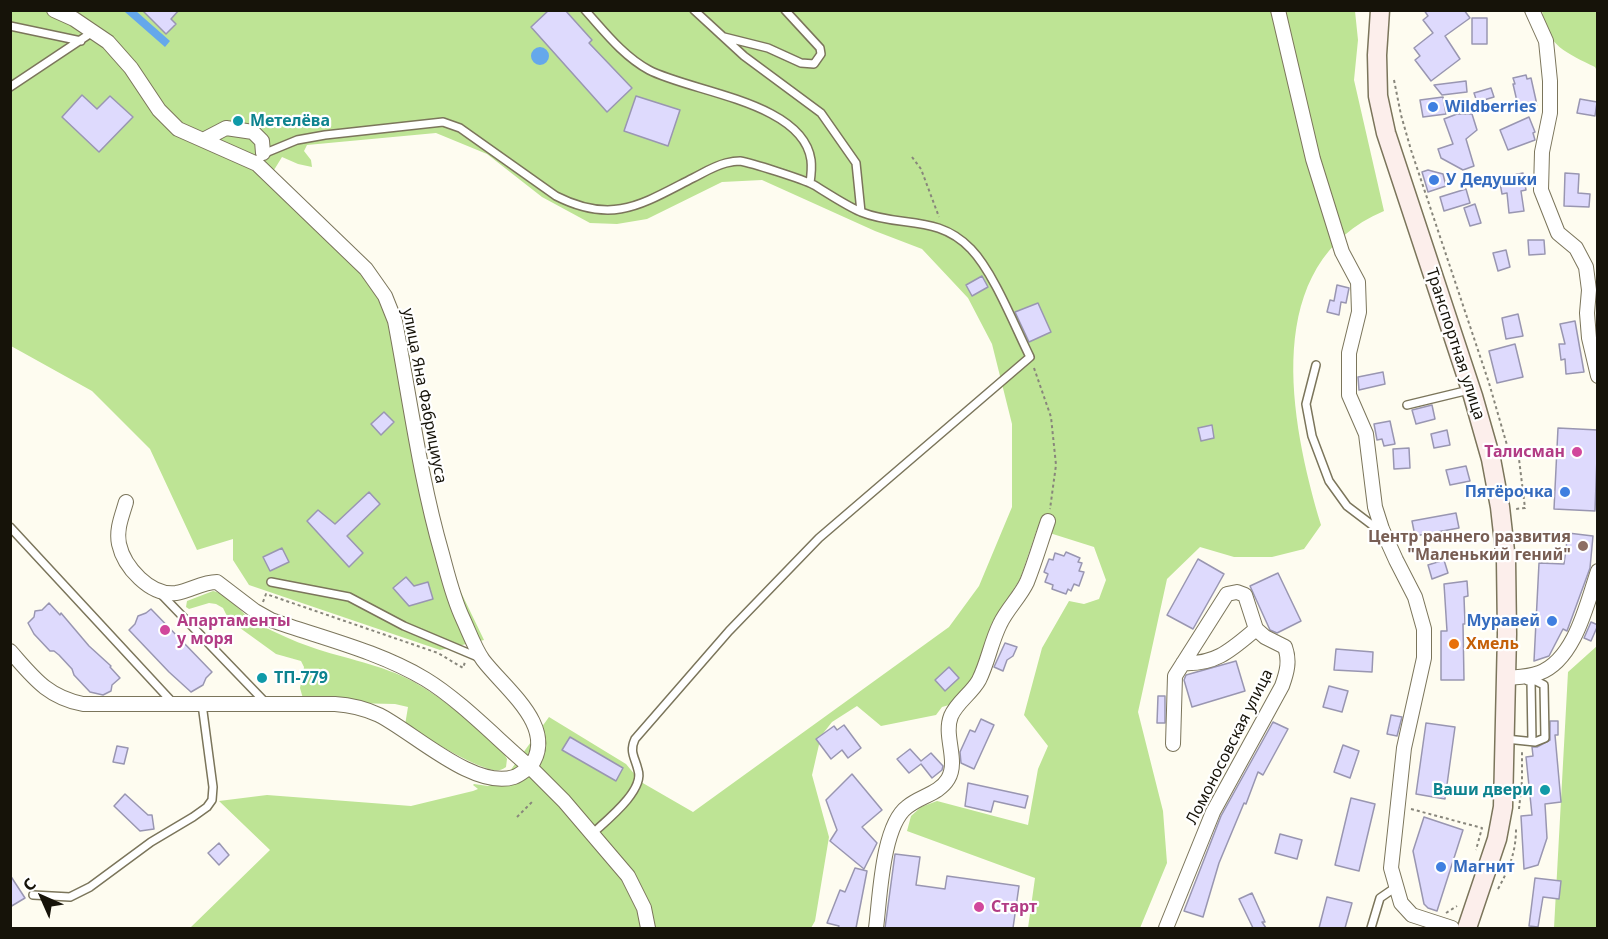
<!DOCTYPE html>
<meta charset="utf-8">
<style>
body{margin:0}
#map{position:relative;width:1608px;height:939px;overflow:hidden;background:#fefcf0;font-family:"Noto Sans",sans-serif}
canvas{display:block}
.frame{position:absolute;inset:0;border:12px solid #161309;pointer-events:none}
.north{position:absolute;left:12px;top:867px;width:60px;height:60px;-webkit-text-stroke:4px #fff;paint-order:stroke;rotate:315deg;font-size:16px;font-weight:700;line-height:24px;text-align:center;color:#161309}
.north::after{content:'';display:block;margin:auto;width:21px;height:27px;background:#161309;clip-path:polygon(50% 0,100% 100%,50% 72%,0 100%)}
</style>
<div id="map">
<canvas width="1608" height="939"></canvas>
<div class="frame"></div>
<div class="north">С</div>
</div>
<script>
const g = document.querySelector('canvas').getContext('2d');
g.lineJoin = 'round';
function fillPath(path, color) { g.fillStyle = color; g.fill(path, 'evenodd'); }
function strokePath(path, color, width, dash) { g.strokeStyle = color; g.lineWidth = width; g.lineCap = dash ? 'butt' : 'round'; g.setLineDash(dash || []); g.stroke(path); }
function drawText(font, color, halo, rows, align = 'center') {
  g.font = font + ' "Noto Sans",sans-serif'; g.lineWidth = 4.5; g.setLineDash([]); g.textBaseline = 'middle'; g.strokeStyle = halo; g.fillStyle = color; for (const [text, x, y, turn = 0] of rows) {
    g.save(); g.translate(x, y); g.rotate((+turn || 0) * Math.PI / 180); g.textAlign = isNaN(turn) ? turn : align; if (halo) g.strokeText(text, 0, 0); g.fillText(text, 0, 0); g.restore();
  }
}
const green = new Path2D(`
 M10 11H1355L1358 40 1354 80 1384 211C1259 264 1290 421 1321 525L1304 549 1272 557H1234L1200 547 1167 579 1138 712 1163 811 1167 863 1140 928H1028L1035 878 907 831 911 816 921 807 937 801 1028 825 1038 769 1048 746 1024 715 1042 648 1069 601 1084 604 1099 599 1106 580 1094 547 1037 529 1020 579 991 625 973 678 949 705 942 707 936 715 881 726 857 706 832 722 821 736 812 775 829 837 815 921 811 928H190L270 850 219 801 267 795 411 806 473 791 478 789 473 785 474 784 488 786 502 782 549 717 626 764 641 782 693 812 949 627 979 586 1012 507V424L992 344 968 298 922 249 875 231 762 180 722 182 647 219 617 224 590 223 542 197 487 154 436 133 307 145 304 151 311 160 312 167 298 164 282 157 274 170 374 267 392 295 406 332 424 459 457 584 484 640 440 650 249 585 233 560V539L197 550 150 449 92 391 11 346Z
 M1542 11H1597V71L1595 67C1567 53 1546 46 1542 11Z
 M213 591C230 594 243 617 260 625 277 633 293 641 311 647 345 659 381 664 414 682 447 700 475 727 503 752L507 759 506 767C502 770 498 771 493 770 469 765 427 737 405 725L408 707 395 704 304 702 300 688 304 667 301 661 276 654 229 620 223 608 216 604 209 603 189 609 186 607 187 601Z
 M1597 646V928H1554L1568 672Z`);
const water = new Path2D(`
 M127 10 136 11 170 41 165 47 125 12Z
 M531 56a9 9 0 1 1 18 0a9 9 0 1 1-18 0Z`);
const building = new Path2D(`
 M142 10H179L171 19 176 24 166 34Z
 M549 10H565L592 40 589 43 632 88 607 112 531 27Z
 M1424 10H1464L1470 18 1445 36 1460 59 1431 81 1415 60 1420 56 1414 48 1433 33 1423 20 1428 16Z
 M1472 18H1487V44H1472Z
 M1526 75 1527 79 1531 78 1537 105 1519 110 1513 84H1515L1513 78Z
 M1466 81 1467 92 1442 95 1434 85Z
 M1491 88 1494 97 1477 102 1474 93Z
 M82 95 97 109 110 96 133 117 99 152 62 117Z
 M636 96 680 110 668 146 624 131Z
 M1443 97 1446 114 1423 117 1420 100Z
 M1580 99 1597 102 1595 116 1577 113Z
 M1457 114H1472L1477 130 1466 139 1474 166 1463 170 1441 158 1438 149 1453 144 1444 119Z
 M1529 117 1535 132 1533 133 1535 140 1508 150 1500 130Z
 M1428 170 1443 174 1446 186 1428 192 1422 172Z
 M1523 173 1526 190 1521 191 1524 211 1509 213 1507 193 1502 194 1499 178Z
 M1565 173 1579 174 1578 193 1590 194 1589 207 1564 206Z
 M1466 189 1470 203 1444 211 1440 197Z
 M1475 204 1481 223 1470 226 1464 208Z
 M1528 240H1544L1545 254 1529 255Z
 M1506 250 1510 267 1498 271 1493 253Z
 M982 276 988 287 972 296 966 285Z
 M1337 285 1349 288 1346 303 1341 302 1339 315 1327 312 1330 300 1334 301Z
 M1038 303 1051 332 1029 342 1015 312Z
 M1518 314 1523 336 1506 339 1502 318Z
 M1575 321 1584 372 1566 374 1565 359 1561 360 1559 344H1565L1560 324Z
 M1515 344 1523 377 1497 383 1489 351Z
 M1383 372 1385 384 1359 390 1358 377Z
 M1432 405 1435 419 1416 424 1412 410Z
 M384 412 394 422 381 435 371 424Z
 M1390 421 1395 444 1384 446 1382 439 1377 440 1374 424Z
 M1212 425 1214 438 1201 441 1198 428Z
 M1558 428 1598 430 1595 511 1554 509Z
 M1447 430 1450 445 1434 448 1431 434Z
 M1409 448 1410 468 1394 469 1393 449Z
 M1466 466 1470 481 1450 485 1446 470Z
 M369 492 380 504 347 536 363 553 349 567 307 521 318 510 335 524Z
 M1456 513 1459 528 1415 536 1412 521Z
 M1568 533 1593 536 1590 568 1567 631 1563 629 1549 656 1534 661 1539 563 1564 564Z
 M282 548 289 562 270 571 263 557Z
 M1066 552 1080 558 1078 562 1082 563 1079 571 1084 572 1079 586 1074 584 1071 591 1068 589 1066 594 1052 589 1053 585 1045 582 1048 574 1044 572 1049 559 1053 560 1055 553 1064 556Z
 M1198 559 1224 574 1193 629 1167 615Z
 M1444 560 1448 573 1432 579 1428 565Z
 M1278 573 1301 621 1277 633 1270 630 1250 586Z
 M406 577 414 586 428 582 433 599 409 606 393 588Z
 M1467 581 1468 596 1464 597 1465 624H1463L1464 680H1441V631H1447L1444 584Z
 M49 603 60 615 61 613 89 646 111 666 110 667 120 678 112 685 111 691 103 695 90 692 74 675 72 669 59 655 54 651H50L34 634 28 623 34 617 35 611 42 610Z
 M151 609 212 672 206 678 203 685 191 692 169 672 129 630 135 624 138 616 146 613Z
 M1591 622 1598 625 1591 641 1584 638Z
 M1005 643 1017 647 1013 656 1007 660 1003 671 994 667Z
 M1336 649 1373 652 1372 672 1334 670Z
 M1236 661 1245 691 1192 707 1184 680 1186 675Z
 M949 667 959 678 945 691 935 680Z
 M1329 686 1348 691 1342 712 1323 707Z
 M1158 696H1165V723H1157Z
 M1391 715 1402 717 1397 736 1387 734Z
 M981 719 994 725 974 769 961 763 960 752 970 730 975 732Z
 M1550 721H1558V735H1555L1561 802 1545 804 1547 838 1538 865 1524 869 1521 816 1532 815 1526 757 1533 756 1532 747H1537L1550 740Z
 M1273 722 1288 729 1263 775 1258 772 1246 804 1244 803 1219 863 1203 917 1184 911 1221 816Z
 M1426 723 1455 727 1445 799 1416 794Z
 M844 725 861 748 848 758 842 750 831 759 816 739 834 726 837 730Z
 M570 737 623 768 616 781 562 750Z
 M1343 745 1359 751 1350 778 1334 772Z
 M117 746 128 748 124 764 113 762Z
 M910 749 921 761 931 753 943 766 942 770 932 778 921 764 909 773 897 759Z
 M852 774 882 810 862 827 877 843 864 869 830 841 837 830 826 800Z
 M968 783 1028 796 1025 808 994 801 991 812 965 806Z
 M125 794 148 815H152L154 829 140 831 114 806Z
 M1351 798 1375 804 1359 871 1335 865Z
 M1424 817 1463 830 1437 911 1428 908 1424 904 1413 851Z
 M1280 834 1302 840 1297 859 1275 853Z
 M219 843 229 855 219 865 208 853Z
 M895 854 920 857 916 885 945 889 947 876 1019 886 1013 928H885Z
 M855 868 867 871 856 928H838L839 926 827 923 840 890 845 892Z
 M10 875 25 898 10 907Z
 M1535 878 1561 881 1559 899 1543 897 1538 927 1529 926Z
 M1252 893 1265 922H1262L1266 928H1253L1239 899Z
 M1327 897 1352 903 1345 928H1319Z`);
const path = new Path2D(`
 M1394 80 1401 115 1411 150 1489 383 1509 452 1518 451 1525 508 1515 509
 M912 157 921 169 939 217
 M1034 368 1051 417 1056 465 1050 509
 M263 602 266 594 438 653 463 668 465 662
 M1411 809 1482 828 1476 850
 M1519 809 1522 781V750
 M517 817 533 801
 M1498 889C1509 869 1516 852 1516 829
 M1446 913 1457 906`);
const service = new Path2D(`
 M585 10C604 31 623 56 649 70 691 92 803 102 811 160 812 168 811 176 810 183
 M694 10 744 56 821 113 856 163 861 212
 M10 26 81 41
 M724 37 768 48 801 63 814 64 821 54 820 48 785 10
 M10 87 94 31
 M263 154 297 140 325 135 443 122 460 128 556 196C613 225 642 204 693 178 703 173 714 166 726 163 730 162 736 161 740 161 752 163 802 179 814 185 829 194 845 205 861 212 900 228 938 214 971 249 994 273 1015 327 1030 357L819 538 729 631 635 739C629 752 635 757 638 770 645 790 607 820 593 833
 M1316 365 1306 404 1312 436 1329 481 1347 506 1380 531
 M1407 405 1469 390
 M10 527 174 704
 M271 582 349 597 404 626 480 658
 M161 594 265 702
 M1531 681 1532 741
 M1506 739 1535 742 1545 738 1544 685 1536 681H1528
 M33 895 70 897 90 887 151 842 193 817 207 807 212 800 213 787 202 704
 M1371 928 1380 898 1396 887`);
const minor = new Path2D(`
 M54 10 74 19 108 42 131 68 159 110 178 129 257 164 366 269 385 296 395 321C410 399 420 478 442 554 448 576 453 598 463 619 469 632 475 649 483 660 505 689 559 728 530 767L564 801 628 876 644 908 648 928
 M1278 10 1313 159 1342 252 1358 282 1359 312 1349 353V395L1366 434 1375 507 1382 529 1396 560 1415 597 1424 629V658L1404 748 1391 868 1401 903 1412 915 1452 928
 M1532 10 1546 41 1550 81V113L1542 152 1541 190 1558 233 1576 248 1586 267 1589 290 1587 313 1589 338 1598 376
 M203 140 226 128 253 132 262 141 263 153
 M10 651C33 677 47 697 83 704H335C351 705 364 708 379 715 413 732 474 790 514 777 520 775 525 770 530 767 498 740 460 700 425 679 378 651 322 638 271 620L255 611 217 582C202 582 190 591 176 593 150 596 124 567 119 544 116 529 122 516 126 502
 M1183 663C1216 665 1232 649 1256 629
 M1506 678C1517 677 1529 677 1539 673 1575 660 1587 603 1598 571
 M876 928C880 898 882 826 907 807 920 796 939 794 948 779 959 760 943 736 951 716 957 702 972 693 979 680 988 662 991 642 1000 624 1007 609 1020 597 1027 582 1035 562 1041 541 1048 521
 M1166 928 1213 812 1282 686C1287 672 1290 661 1285 647L1265 637 1256 629 1245 595 1237 592 1227 594 1175 676 1173 744`);
const secondary = new Path2D(`
 M1380 10 1377 55 1378 96 1386 133 1473 396 1491 459 1500 507 1506 560 1507 634 1503 807 1497 839 1467 928`);
const markers = [
 [1433,107,6,"#3f7fe0"],
 [238,121,6,"#0f9aa8"],
 [1434,180,6,"#3f7fe0"],
 [1577,452,6,"#d1479c"],
 [1565,492,6,"#3f7fe0"],
 [1583,546,6,"#8d6e63"],
 [1552,621,6,"#3f7fe0"],
 [165,630,6,"#d1479c"],
 [1454,644,6,"#e8710a"],
 [262,678,6,"#0f9aa8"],
 [1545,790,6,"#0f9aa8"],
 [1441,867,6,"#3f7fe0"],
 [979,907,6,"#d1479c"]
];
const shopNames = [
 ["Wildberries",1445,107],
 ["У Дедушки",1446,180],
 ["Пятёрочка",1553,492,"right"],
 ["Муравей",1540,621,"right"],
 ["Магнит",1453,867]
];
const cultureNames = [
 ["Метелёва",250,121],
 ["ТП-779",274,678],
 ["Ваши двери",1533,790,"right"]
];
const streetNames = [
 ["Транспортная улица",1455,344,72],
 ["улица Яна Фабрициуса",424,396,79],
 ["Ломоносовская улица",1230,747,-63]
];
const hotelNames = [
 ["Талисман",1565,452,"right"],
 ["Апартаменты",177,621],
 ["у моря",177,639],
 ["Старт",991,907]
];
const educationNames = [
 ["Центр раннего развития",1571,537],
 ["\"Маленький гений\"",1571,555]
];
const foodNames = [
 ["Хмель",1466,644]
];
fillPath(green, '#bee495');
fillPath(water, '#65a8eb');
fillPath(building, '#dedafd');
strokePath(building, '#9996b1', 1.5);
strokePath(service, '#7b755b', 10);
strokePath(minor, '#7b755b', 16);
strokePath(secondary, '#7b755b', 21);
strokePath(path, '#88867b', 2, [3, 3]);
strokePath(service, '#fff', 7);
strokePath(minor, '#fff', 14);
strokePath(secondary, '#fceeeb', 18);
for (const [x, y, r, color] of markers) { const dot = new Path2D(); dot.arc(x, y, r, 0, 2 * Math.PI); g.fillStyle = color; g.fill(dot); strokePath(dot, '#fff', 2); }
drawText('bold 16px', '#366cbe', '#fff', shopNames, 'left');
drawText('bold 16px', '#0d838f', '#fff', cultureNames, 'left');
drawText('16px', '#161309', '#fff', streetNames);
drawText('bold 16px', '#b23c85', '#fff', hotelNames, 'left');
drawText('bold 16px', '#785e54', '#fff', educationNames, 'right');
drawText('bold 16px', '#c56008', '#fff', foodNames, 'left');
</script>
